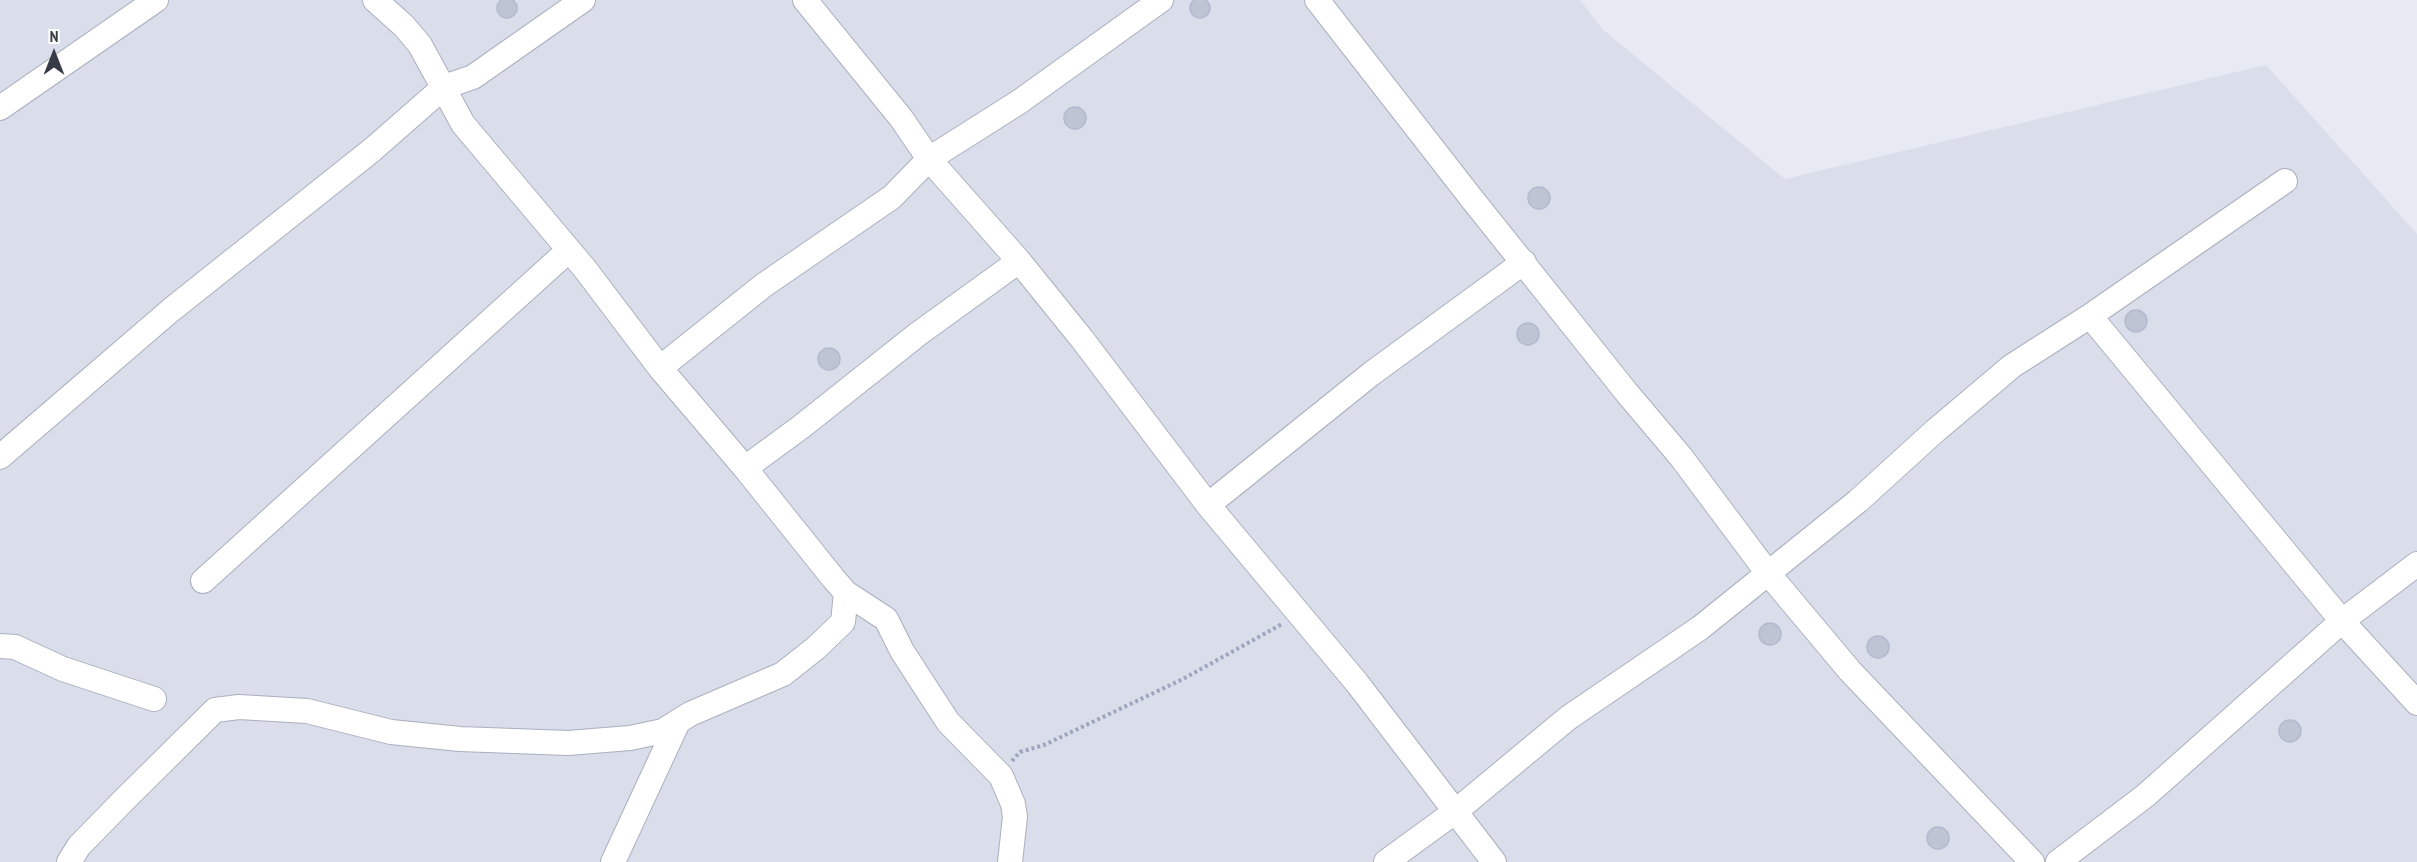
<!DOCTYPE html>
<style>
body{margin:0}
#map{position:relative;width:2417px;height:862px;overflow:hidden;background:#e8eaf3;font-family:"PT Sans Narrow",sans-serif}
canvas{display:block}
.north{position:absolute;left:24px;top:24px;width:60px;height:60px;-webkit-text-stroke:4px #fff;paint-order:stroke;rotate:0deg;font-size:16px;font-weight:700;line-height:24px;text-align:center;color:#373b46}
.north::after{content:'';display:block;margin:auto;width:21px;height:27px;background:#373b46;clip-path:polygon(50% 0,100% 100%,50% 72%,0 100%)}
</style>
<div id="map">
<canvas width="2417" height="862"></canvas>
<div class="north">N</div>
</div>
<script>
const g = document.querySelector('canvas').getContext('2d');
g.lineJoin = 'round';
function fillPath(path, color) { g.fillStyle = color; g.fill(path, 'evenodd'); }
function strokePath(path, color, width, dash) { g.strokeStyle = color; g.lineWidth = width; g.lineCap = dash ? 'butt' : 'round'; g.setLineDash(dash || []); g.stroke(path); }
const residential = new Path2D(`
 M0 0H1580L1602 29 1785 179 2266 65 2417 234V862H0Z`);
const building = new Path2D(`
 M1190 8a10 10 0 1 1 20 0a10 10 0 1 1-20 0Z
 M497 8a10 10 0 1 1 20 0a10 10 0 1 1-20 0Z
 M1064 118a11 11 0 1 1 22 0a11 11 0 1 1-22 0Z
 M1528 198a11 11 0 1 1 22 0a11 11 0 1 1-22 0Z
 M2125 321a11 11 0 1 1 22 0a11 11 0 1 1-22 0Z
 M1517 334a11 11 0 1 1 22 0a11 11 0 1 1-22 0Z
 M818 359a11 11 0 1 1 22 0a11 11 0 1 1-22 0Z
 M1759 634a11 11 0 1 1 22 0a11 11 0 1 1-22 0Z
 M1867 647a11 11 0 1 1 22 0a11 11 0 1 1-22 0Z
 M2279 731a11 11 0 1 1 22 0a11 11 0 1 1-22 0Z
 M1927 838a11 11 0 1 1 22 0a11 11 0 1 1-22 0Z`);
const path = new Path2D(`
 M1012 761 1020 752 1044 745 1183 679 1282 624`);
const minor = new Path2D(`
 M375 0 404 26 420 45 463 124 585 269 660 368 745 468 833 578 846 593 886 619 902 651 948 722 1001 776 1013 804 1015 817 1010 862
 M805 0 901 118 929 159 1019 261 1082 339 1208 505 1357 683 1494 862
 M1317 0 1472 199 1627 393 1681 457 1767 572 1850 671 2032 862
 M0 108 156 0
 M2090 316 2342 621 2417 703
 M660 368 764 285 892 197 929 159 1019 102 1161 0
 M0 457 171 310 372 150 444 87 473 77 583 0
 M745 468 801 427 918 334 1019 261
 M1208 505 1371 374 1524 262
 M203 581 569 250
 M0 646 15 647 63 669 154 699
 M69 862 79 846 125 799 215 710 239 707 307 711 391 732 460 739 568 743 630 738 663 731 690 714 783 674 817 647 843 622 846 593
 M613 862 678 722
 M1386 862 1456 811 1568 718 1700 628 1858 501 1935 431 2012 366 2090 316 2285 181
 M2058 862 2145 796 2342 621 2417 564`);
fillPath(residential, '#daddea');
fillPath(building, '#bec4d4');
strokePath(building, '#b1bace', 1.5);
strokePath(minor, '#abafbe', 26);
strokePath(path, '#9da5bf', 4, [3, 3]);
strokePath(minor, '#fff', 24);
</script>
